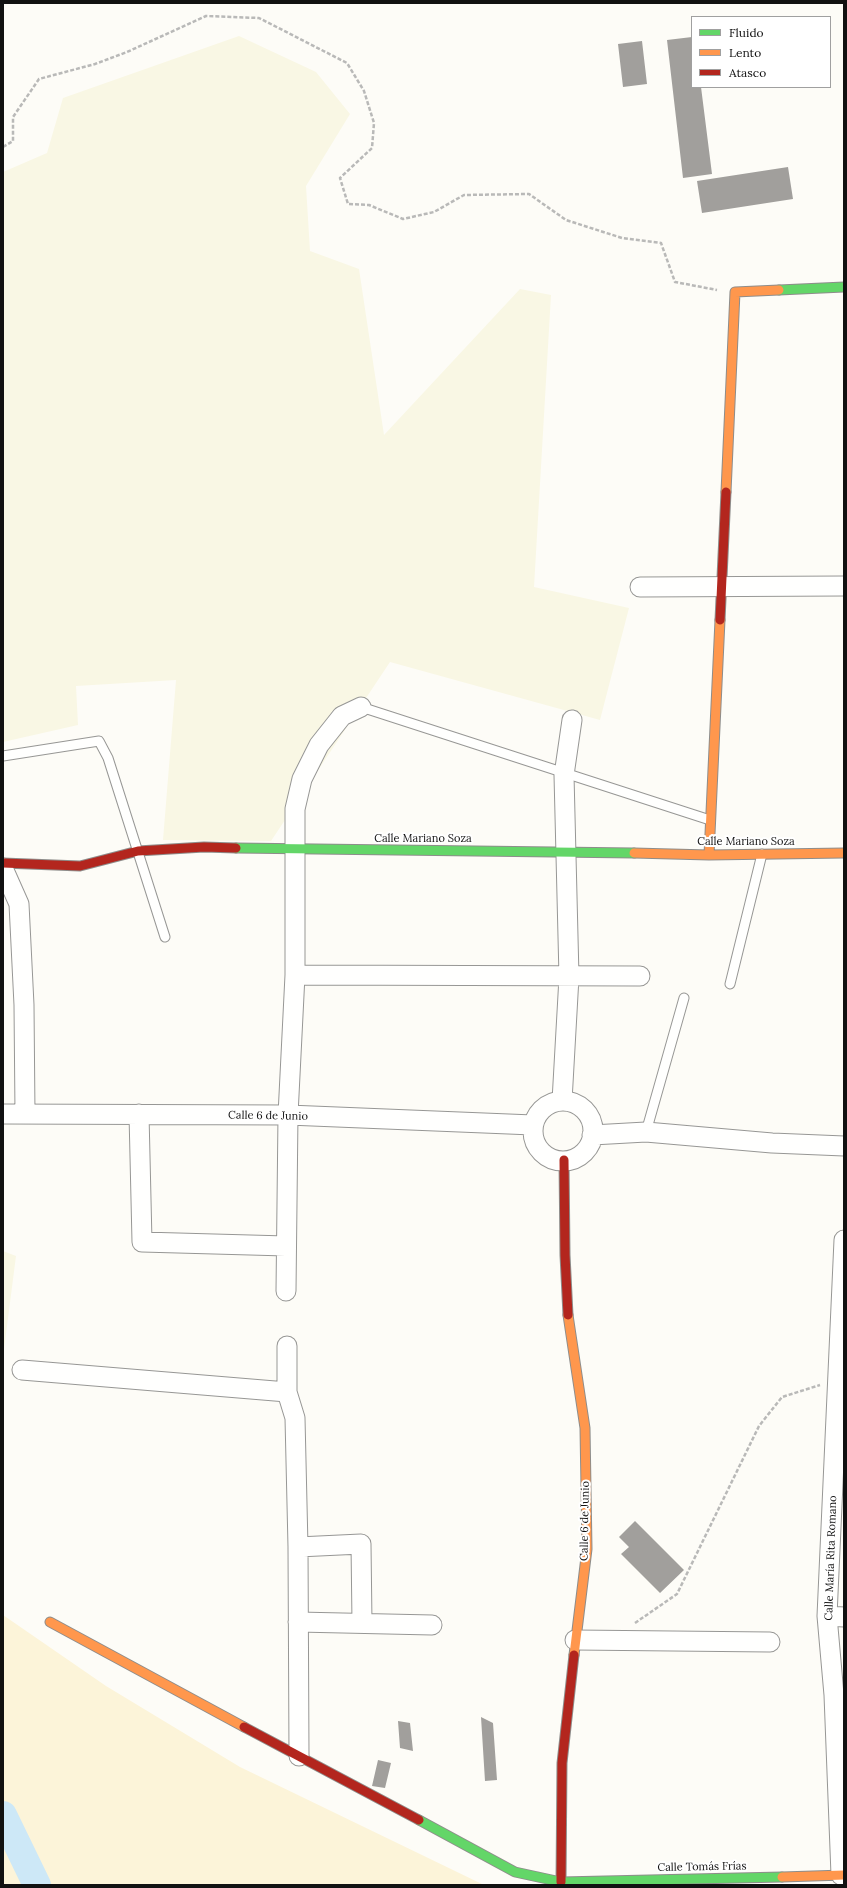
<!DOCTYPE html>
<meta charset="utf-8">
<style>
body{margin:0}
#map{position:relative;width:847px;height:1888px;overflow:hidden;background:#fdfcf7;font-family:Lora,serif}
canvas{display:block}
.frame{position:absolute;inset:0;border:4px solid #111;pointer-events:none}
.legend{position:absolute;left:691px;top:16px;width:140px;height:72px;box-sizing:border-box;background:#fff;border:1px solid #a0a0a0;margin:0;padding:5px 7px;list-style:none;font-size:12px;color:#111}
.legend li{display:flex;align-items:center;gap:8px;height:20px}
.legend b{width:20px;border:1px solid #a0a0a0}
</style>
<div id="map">
<canvas width="847" height="1888"></canvas>
<div class="frame"></div>
<ul class="legend">
<li><b style="height:5px;background:#63d668"></b>Fluido</li>
<li><b style="height:5px;background:#ff974d"></b>Lento</li>
<li><b style="height:5px;background:#b3261e"></b>Atasco</li>
</ul>
</div>
<script>
const g = document.querySelector('canvas').getContext('2d');
g.lineJoin = 'round';
function fillPath(path, color) { g.fillStyle = color; g.fill(path, 'evenodd'); }
function strokePath(path, color, width, dash) { g.strokeStyle = color; g.lineWidth = width; g.lineCap = dash ? 'butt' : 'round'; g.setLineDash(dash || []); g.stroke(path); }
function drawText(font, color, halo, rows, align = 'center') {
  g.font = font + ' Lora,serif'; g.lineWidth = 4; g.setLineDash([]); g.textBaseline = 'middle'; g.strokeStyle = halo; g.fillStyle = color; for (const [text, x, y, turn = 0] of rows) {
    g.save(); g.translate(x, y); g.rotate((+turn || 0) * Math.PI / 180); g.textAlign = isNaN(turn) ? turn : align; if (halo) g.strokeText(text, 0, 0); g.fillText(text, 0, 0); g.restore();
  }
}
const farmland = new Path2D(`
 M239 36 316 72 350 114 306 186 310 251 359 269 384 435 520 289 551 295 534 587 629 608 600 720 390 662 271 841 163 840 176 680 76 686 78 725 3 742V172L47 153 63 98Z
 M3 1251 16 1256 3 1357Z`);
const sand = new Path2D(`
 M3 1615 106 1686 240 1767 484 1885H3Z`);
const river = new Path2D(`
 M3 1815 37 1885`);
const building = new Path2D(`
 M692 37V87H701L712 174 683 178 667 40Z
 M642 41 647 84 623 87 618 44Z
 M788 167 793 199 702 213 697 181Z
 M635 1521 684 1570 660 1593 621 1554 629 1547 619 1537Z
 M481 1717 493 1723 497 1780 485 1781Z
 M398 1721 410 1723 413 1751 400 1748Z
 M378 1760 391 1763 385 1788 372 1786Z`);
const path = new Path2D(`
 M3 147 13 141V117L39 79 95 64 127 52 206 16 259 18 347 63 364 91 374 123 372 148 340 178 348 204 369 205 403 219 434 212 464 195 529 194 566 220 622 238 661 243 675 282 717 290
 M635 1623 677 1594 759 1426 782 1397 820 1385`);
const lane = new Path2D(`
 M361 707 710 820
 M3 756 99 741 108 758 165 937
 M730 984 762 854
 M646 1132 684 998`);
const street = new Path2D(`
 M640 587 844 586
 M3 868 19 904 24 1005 25 1114
 M295 975 640 976
 M562 1101 569 977 564 775 572 720
 M533 1131a30 30 0 1 1 60 0a30 30 0 1 1-60 0Z
 M3 1114 288 1115 533 1125
 M139 1114 142 1242 286 1246
 M592 1135 646 1132 772 1143 844 1146
 M286 1291 288 1115 295 975V809L302 779 319 745 342 716 361 707
 M287 1346V1392L295 1418 298 1547 299 1756
 M22 1370 287 1392
 M298 1547 361 1544 362 1623
 M827 1616 844 1617
 M298 1622 432 1625
 M575 1640 770 1642
 M841 1875 834 1695 827 1616 844 1240`);
const fast = new Path2D(`
 M779 290 844 287
 M236 848 634 853
 M419 1820 515 1872 561 1882 782 1877`);
const slow = new Path2D(`
 M726 492 735 292 779 290
 M634 853 709 855 844 853
 M709 855 720 620
 M568 1315 585 1428 587 1549 574 1655
 M50 1622 244 1727
 M782 1877 844 1875`);
const jam = new Path2D(`
 M720 620 726 492
 M3 863 80 866 138 851 204 847 236 848
 M564 1160 565 1255 568 1315
 M244 1727 419 1820
 M561 1882 562 1763 574 1655`);
const streetNames = [
 ["Calle Mariano Soza",423,839],
 ["Calle Mariano Soza",746,842],
 ["Calle 6 de Junio",268,1116,1],
 ["Calle 6 de Junio",585,1521,-89],
 ["Calle María Rita Romano",831,1558,-88],
 ["Calle Tomás Frías",702,1867,-1]
];
fillPath(farmland, '#f9f7e4');
fillPath(sand, '#fcf4d9');
strokePath(river, '#cde8f7', 28);
fillPath(building, '#a19f9c');
strokePath(lane, '#979795', 11);
strokePath(street, '#979795', 21);
strokePath(fast, '#8e8d8b', 11);
strokePath(slow, '#8e8d8b', 11);
strokePath(jam, '#8e8d8b', 11);
strokePath(path, '#b9b9b8', 2.5, [4, 2]);
strokePath(lane, '#fffffe', 9);
strokePath(street, '#fffffe', 19);
strokePath(fast, '#63d668', 9);
strokePath(slow, '#ff974d', 9);
strokePath(jam, '#b3261e', 9);
drawText('11px', '#111', '#fff', streetNames);
</script>
